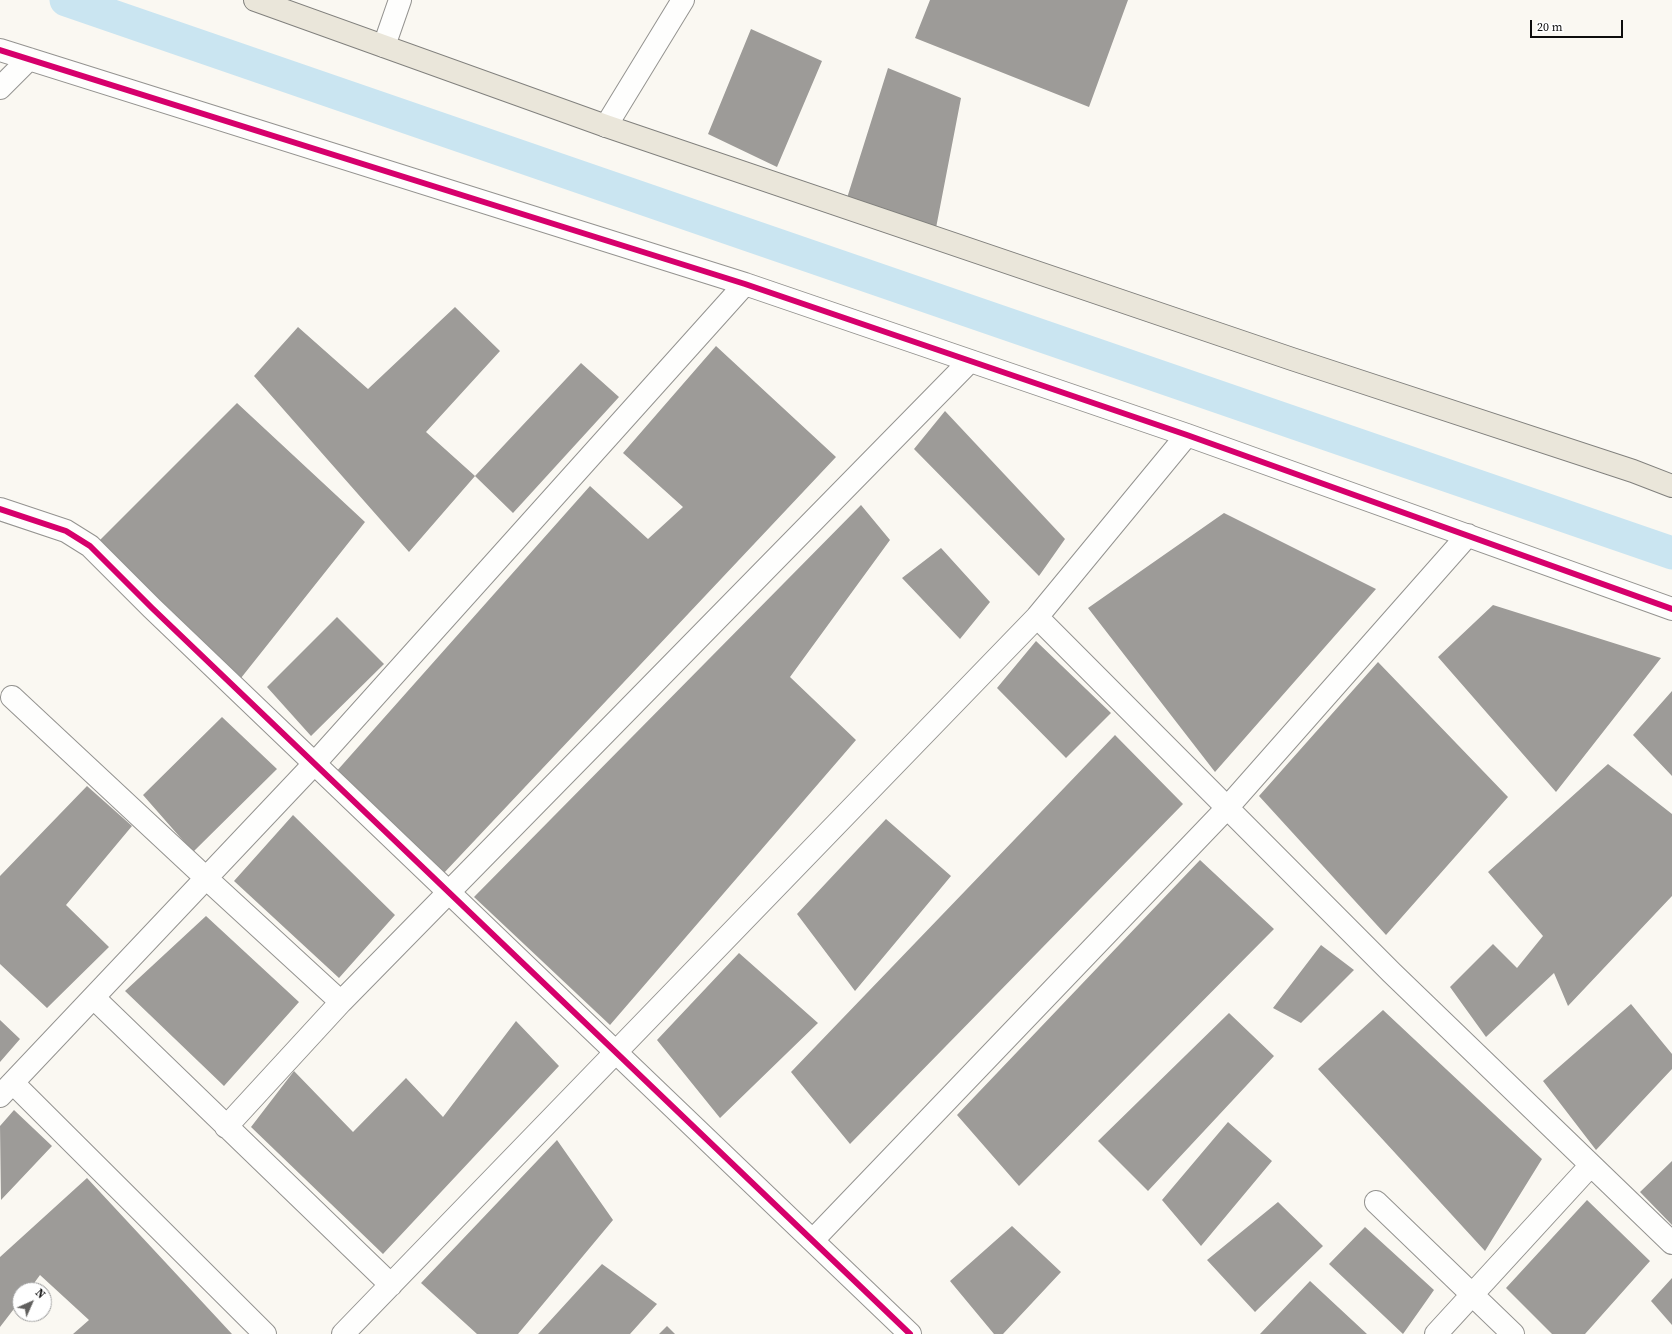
<!DOCTYPE html>
<style>
body{margin:0}
#map{position:relative;width:1672px;height:1334px;overflow:hidden;background:#faf8f2;font-family:"Source Serif 4",serif}
canvas{display:block}
.north{position:absolute;left:12px;top:1282px;width:40px;height:40px;box-sizing:border-box;background:#fff;border:1px solid #9e9e9e;border-radius:50%;rotate:45deg;font-size:11px;font-weight:700;line-height:16px;text-align:center;color:#0d0d0d}
.north::after{content:'';display:block;margin:auto;width:14px;height:18px;background:#605f5d;clip-path:polygon(50% 0,100% 100%,50% 72%,0 100%)}
.scale{position:absolute;left:1530px;top:20px;width:93px;height:18px;box-sizing:border-box;border:2px solid #0d0d0d;border-top:0;padding-left:5px;font-size:12px;line-height:14px;white-space:nowrap;color:#0d0d0d;-webkit-text-stroke:3px #fff;paint-order:stroke}
</style>
<div id="map">
<canvas width="1672" height="1334"></canvas>
<div class="north">N</div>
<div class="scale">20 m</div>
</div>
<script>
const g = document.querySelector('canvas').getContext('2d');
g.lineJoin = 'round';
function strokePath(path, color, width, dash) { g.strokeStyle = color; g.lineWidth = width; g.lineCap = dash ? 'butt' : 'round'; g.setLineDash(dash || []); g.stroke(path); }
function fillPath(path, color) { g.fillStyle = color; g.fill(path, 'evenodd'); }
const canal = new Path2D(`
 M66 0 1672 553`);
const building = new Path2D(`
 M930 0H1128L1089 107 915 38Z
 M751 29 822 61 777 167 708 134Z
 M888 68 961 98 936 228 847 198Z
 M455 307 500 351 426 432 475 476 409 552 254 376 298 327 368 389Z
 M716 346 836 457 443 874 335 773 590 486 648 539 683 507 623 453Z
 M581 363 619 397 513 513 475 476Z
 M237 403 365 522 241 678 99 541Z
 M945 411 1065 539 1039 576 914 449Z
 M861 505 890 540 790 677 856 740 610 1025 474 897Z
 M1224 513 1376 589 1215 772 1088 608Z
 M941 548 990 602 960 639 902 578Z
 M1493 605 1661 658 1556 792 1438 657Z
 M337 617 384 664 311 736 267 687Z
 M1036 641 1111 713 1066 758 997 688Z
 M1378 662 1508 797 1386 935 1259 796Z
 M1672 691V776L1633 735Z
 M222 717 277 769 193 852 143 795Z
 M1115 735 1183 804 850 1144 791 1072Z
 M1608 764 1672 814V896L1568 1006 1554 973 1486 1037 1450 987 1493 944 1517 968 1543 936 1488 872Z
 M87 786 132 826 66 905 109 947 47 1008 0 964V876Z
 M293 815 395 915 339 978 234 881Z
 M886 819 951 876 855 991 797 914Z
 M1200 860 1274 929 1019 1186 957 1115Z
 M206 916 299 1002 224 1086 125 991Z
 M1321 945 1354 970 1301 1023 1273 1008Z
 M739 953 818 1023 720 1118 657 1040Z
 M1631 1004 1672 1054V1069L1596 1150 1543 1081Z
 M1383 1010 1542 1159 1485 1251 1318 1069Z
 M1229 1013 1274 1056 1148 1191 1098 1141Z
 M0 1020 20 1039 0 1062Z
 M516 1021 559 1066 383 1254 251 1127 294 1071 353 1132 406 1078 443 1117Z
 M14 1110 52 1146 1 1200 0 1126Z
 M1228 1122 1272 1161 1201 1246 1162 1200Z
 M557 1140 613 1220 518 1334H477L421 1283Z
 M1672 1161V1225L1640 1192Z
 M87 1178 232 1334H73L89 1320 40 1275 29 1290H20V1301L0 1327V1257Z
 M1587 1200 1650 1261 1585 1334H1552L1506 1288Z
 M1278 1202 1323 1246 1255 1312 1207 1260Z
 M1012 1226 1061 1272 1003 1334H994L950 1281Z
 M1365 1227 1434 1290 1403 1334 1329 1264Z
 M602 1264 657 1304 630 1334H538Z
 M1672 1278V1325L1651 1301Z
 M1310 1281 1367 1334H1260Z
 M667 1326 675 1334H659Z`);
const minor = new Path2D(`
 M384 46 400 0
 M0 50 745 284 1187 435 1672 609
 M0 88 29 59
 M606 126 683 0
 M0 509 66 531 90 546 152 608 910 1334
 M1037 617 1392 973 1672 1243
 M12 697 206 878 341 1002
 M94 998 391 1285
 M13 1083 265 1334
 M0 1096 314 764 745 284
 M226 1127 341 1002 970 361
 M1376 1202 1513 1334
 M813 1240 1227 808 1468 535
 M343 1334 1037 617 1187 435
 M1436 1334 1591 1165`);
const major = new Path2D(`
 M255 0 606 126 1292 359 1633 471 1672 486`);
const cycleway = new Path2D(`
 M0 50 745 284 1187 435 1672 609
 M0 509 66 531 90 546 152 608 910 1334`);
strokePath(canal, '#cae5f1', 33);
fillPath(building, '#9d9b98');
strokePath(minor, '#949390', 24);
strokePath(major, '#81807d', 24);
strokePath(minor, '#fefefd', 22);
strokePath(major, '#eae6da', 22);
strokePath(cycleway, '#d6006c', 6);
</script>
